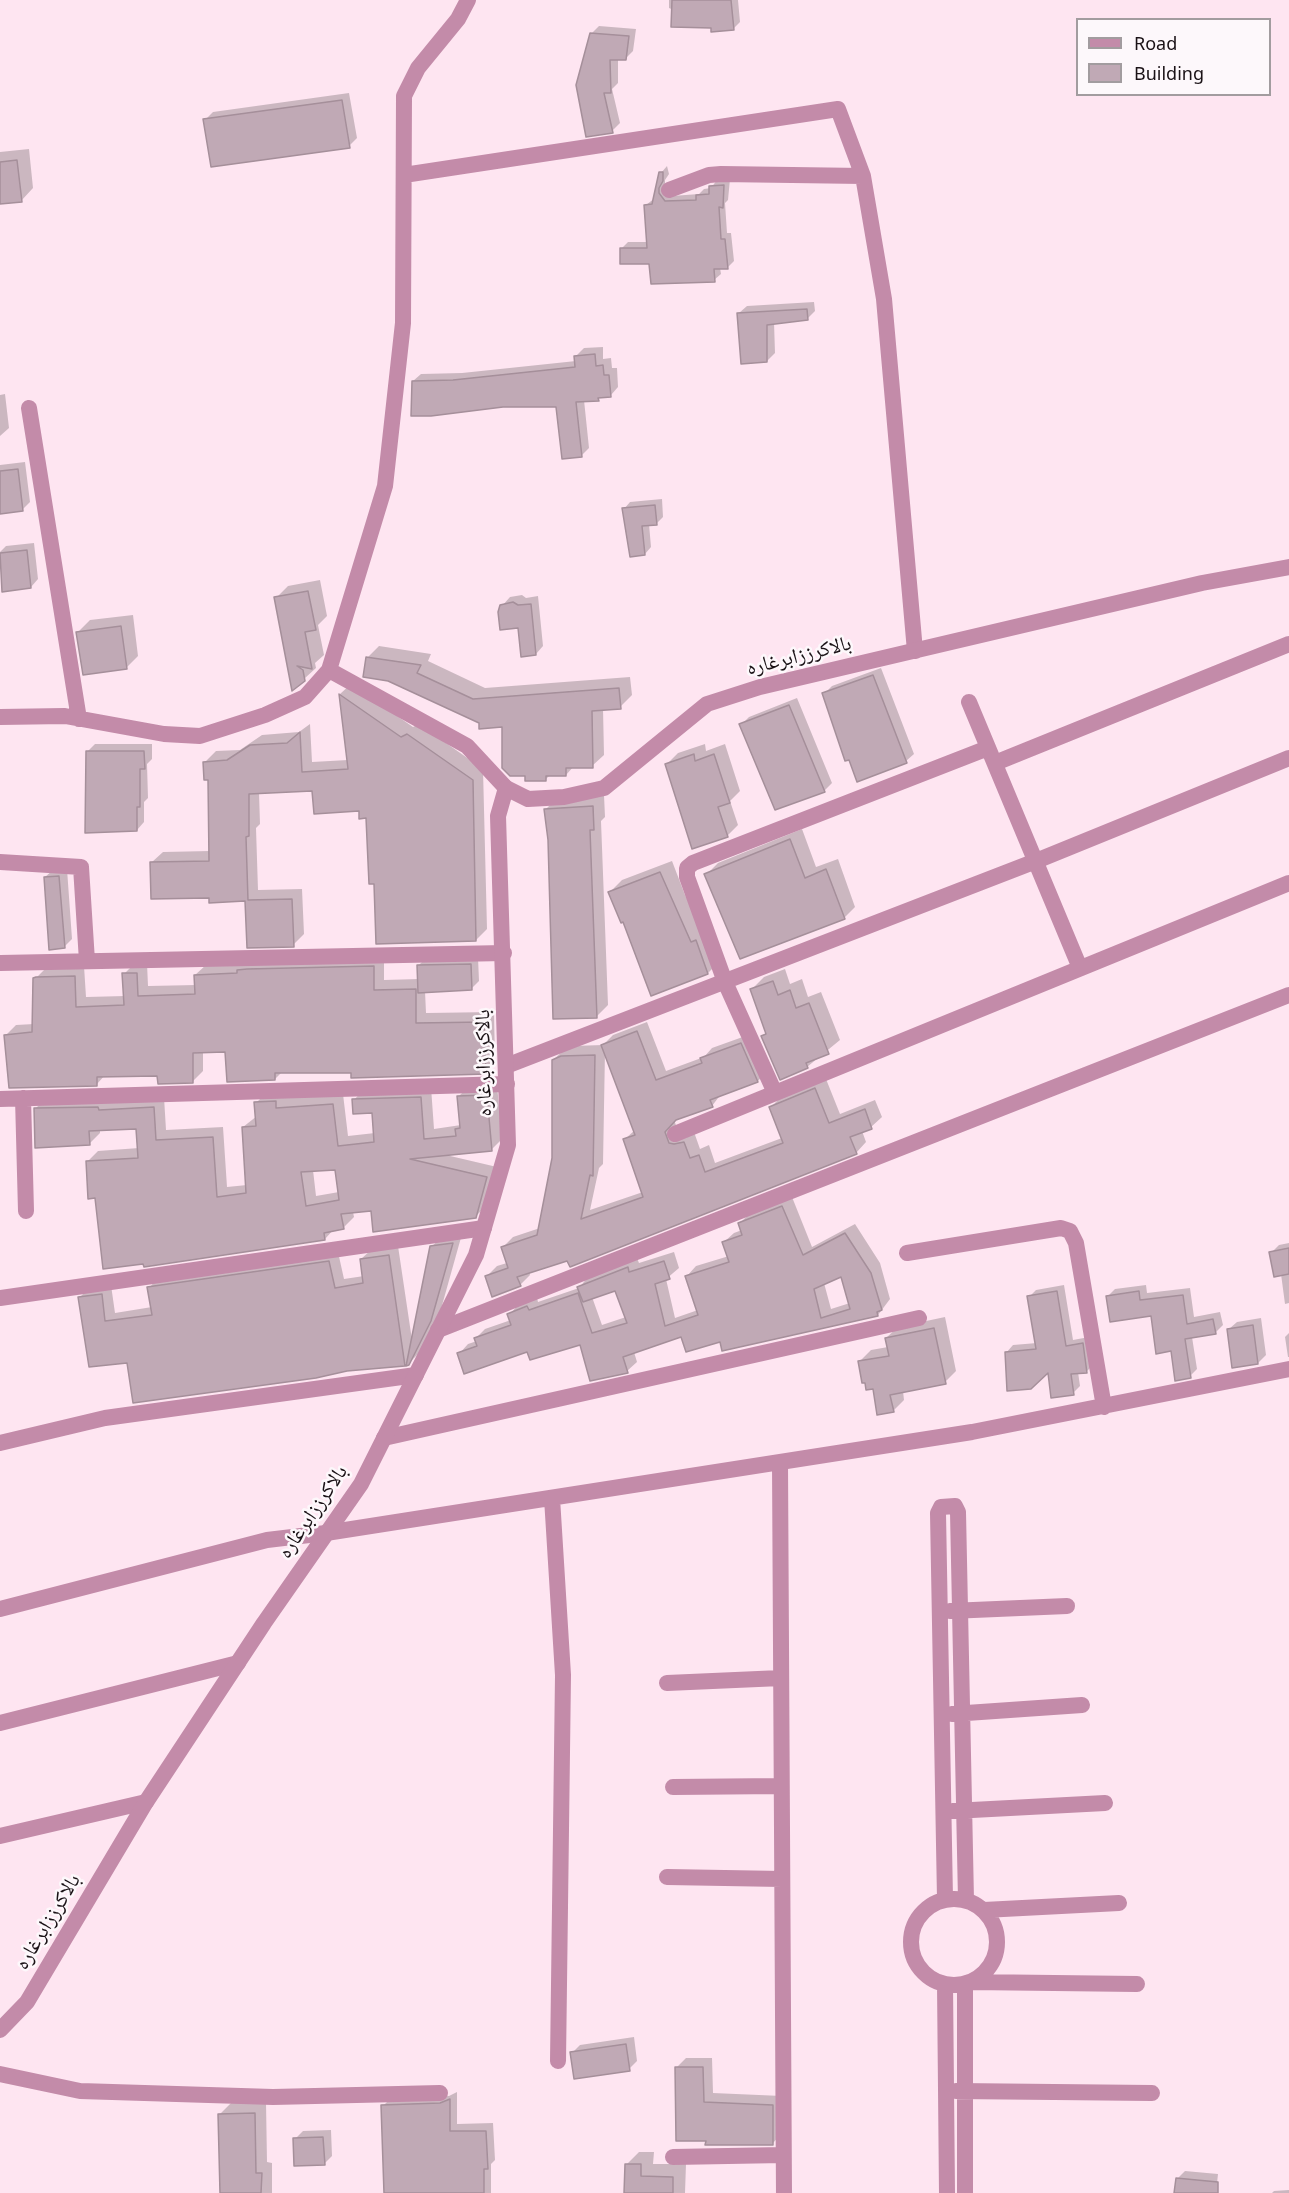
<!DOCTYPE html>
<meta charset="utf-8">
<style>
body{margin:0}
#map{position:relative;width:1289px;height:2193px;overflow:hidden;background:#fee5f1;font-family:"Noto Sans",sans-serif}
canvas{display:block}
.legend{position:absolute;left:1076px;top:18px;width:195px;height:78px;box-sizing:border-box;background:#fdf8fb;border:2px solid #a29c9f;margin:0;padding:8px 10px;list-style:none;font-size:18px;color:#1a1216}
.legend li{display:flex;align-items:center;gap:12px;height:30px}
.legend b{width:30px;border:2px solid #a29c9f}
</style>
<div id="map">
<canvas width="1289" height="2193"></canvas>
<ul class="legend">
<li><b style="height:8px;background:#c38ba9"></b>Road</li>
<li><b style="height:16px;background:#c0a9b5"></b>Building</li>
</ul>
</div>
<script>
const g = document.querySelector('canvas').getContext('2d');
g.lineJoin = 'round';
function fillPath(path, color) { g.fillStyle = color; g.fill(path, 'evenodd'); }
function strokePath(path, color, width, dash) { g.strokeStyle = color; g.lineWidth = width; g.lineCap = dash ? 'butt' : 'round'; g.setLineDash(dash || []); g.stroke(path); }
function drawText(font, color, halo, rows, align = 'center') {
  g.font = font + ' "Noto Sans","Noto Naskh Arabic",sans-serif'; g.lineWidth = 5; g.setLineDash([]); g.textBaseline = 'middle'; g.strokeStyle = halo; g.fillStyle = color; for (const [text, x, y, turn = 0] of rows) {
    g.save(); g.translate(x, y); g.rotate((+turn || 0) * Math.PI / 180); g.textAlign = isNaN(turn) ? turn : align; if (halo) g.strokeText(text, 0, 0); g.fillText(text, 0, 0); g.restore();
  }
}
const shadow = new Path2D(`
 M669 0H738L740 22 734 28 712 27 669 8Z
 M599 26 636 29 633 51 625 59H618V83L612 89 620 123 612 131 591 34Z
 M349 93 357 138 349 146 205 120 213 112Z
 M29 149 33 188 21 201 0 203V152Z
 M667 166 669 174 665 180V186L672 196 699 194 704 189 711 188 717 180 730 179 728 200 725 203 727 233H731L734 261 728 267 720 268 721 274 714 280 650 263 622 248 628 242H648L646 205 655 198 661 173Z
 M814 302 815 311 807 319 774 322 775 353 767 361 739 313 747 306Z
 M603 347V359L611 358 612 368H617L618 387 611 395 584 400 589 448 581 456 557 405 413 381 421 374 462 373 576 361V356L584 348Z
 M5 394 9 428 0 436V395Z
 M25 462 30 502 22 510 0 512V465Z
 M662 499 663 517 656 524H649L651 547 645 554 624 509 630 502Z
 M34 543 38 579 31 587 3 590 0 552 6 546Z
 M320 580 327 616 318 625 324 655 315 663 316 668 293 689 276 598 288 586Z
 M522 595 526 598 538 596 543 646 536 654 519 626 502 606 510 597Z
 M133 615 138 656 126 668 78 632 90 620Z
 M379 646 431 654 428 661 485 688 630 677 632 695 620 707 603 708 604 755 592 766H574L566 775H550L545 780 503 726 480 722 367 658Z
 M881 668 914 754 906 761 824 694 832 686Z
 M351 684 413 727 419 724 483 769 487 929 476 940 375 883 368 816 360 810 314 790 259 792 260 824 256 828 258 890 302 889 304 934 293 945 247 900 210 897 152 862 163 852 210 851 209 778 205 762 216 751 240 750 262 735 299 732 310 724 312 762 348 760 340 694Z
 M797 698 832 783 825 790 776 809 741 725 749 717Z
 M95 744H152V759L147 764 148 798 144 802V822L137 830 87 752Z
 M705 744 706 751 725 744 740 791 730 801 738 825 727 836 667 764 678 753Z
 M604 795 605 817 601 821 608 1005 597 1016 549 840 545 810 557 798Z
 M802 829 816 867 838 859 855 907 844 918 706 875 718 863Z
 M672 861 685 895 720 961 708 973 624 920 610 892 622 880Z
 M67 869 72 939 64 947 45 877 53 870Z
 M384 956V980L419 979 418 966 426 958 478 957 479 981 471 989 425 991 426 1013 494 1012 495 1062 485 1073 282 1072 275 1079 226 1050 203 1051V1071L193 1081 159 1074 105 1075 97 1084 6 1035 16 1025 34 1024 35 979 45 969 84 966 86 997 125 996 124 974 134 964 147 963 148 986 196 985 195 975 206 965Z
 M785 969 790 984 802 979 808 997 821 992 840 1040 807 1067 763 1036 767 1032 752 989 764 977Z
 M647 1022 666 1071 704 1057 712 1048 751 1034 768 1070 758 1081 721 1094 712 1106 674 1120 679 1133 694 1132 700 1149 709 1145 715 1163 782 1138 771 1107 781 1097 826 1079 840 1114 875 1100 882 1117 871 1127 862 1131 866 1142 856 1153 529 1271 530 1275 520 1285 486 1277 497 1266 507 1263 503 1247 513 1237 540 1228 554 1158 553 1060 564 1050 572 1046 603 1045 613 1035ZM605 1051 635 1130 625 1139 643 1192 590 1210 599 1168 603 1164Z
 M497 1085 502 1139 491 1150 446 1155 497 1167 486 1206 475 1217 372 1210 353 1212 354 1217 343 1228 334 1229 325 1239 96 1197 87 1162 98 1151 139 1148 138 1127 100 1129V1133L89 1144 35 1109 46 1098 164 1097 166 1130 223 1127 227 1187 247 1185 243 1127 257 1116 256 1103 267 1092 343 1094 348 1136 375 1133 374 1111 354 1100 364 1089 431 1087 434 1129 461 1125 458 1097 469 1086ZM336 1168 339 1192 316 1196 313 1170Z
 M792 1197 812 1247 855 1224 880 1263 890 1299 878 1315 721 1340 682 1335 634 1352 637 1362 627 1371 581 1343 528 1350 459 1354 468 1344 477 1341 476 1338 485 1329 511 1320 509 1315 518 1305 537 1298 538 1302 579 1288 588 1277 637 1258 639 1263 674 1252 679 1268 666 1279 675 1318 698 1310 687 1276 696 1266 729 1256 724 1242 734 1233 742 1230 739 1224 749 1214ZM842 1275 850 1303 831 1309 824 1283ZM616 1289 626 1317 602 1325 592 1297Z
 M462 1234 441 1309 419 1353 408 1364 409 1360 405 1364 129 1362 79 1298 89 1288 111 1285 115 1313 152 1307 149 1288 158 1278 338 1252 344 1279 364 1276 361 1259 371 1250 398 1246 412 1340 431 1247 442 1237Z
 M1289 1243V1303L1285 1304 1281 1274 1271 1253 1279 1245Z
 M1064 1285 1073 1340 1089 1337 1094 1364 1087 1371 1078 1372 1080 1386 1073 1393 1049 1370 1006 1353 1013 1345 1037 1343 1029 1297 1036 1290Z
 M1146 1285 1147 1293 1190 1288 1194 1317 1220 1312 1223 1325 1215 1333 1192 1337 1197 1369 1190 1376 1152 1315 1107 1297 1115 1289Z
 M945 1317 956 1371 945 1382 903 1391 904 1400 893 1411 874 1388 860 1361 871 1350 888 1347 886 1338 898 1327Z
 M1261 1318 1266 1355 1258 1363 1229 1329 1237 1322Z
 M1289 1333V1357H1288L1285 1337Z
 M634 2037 637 2061 629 2069 572 2053 580 2045Z
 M686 2058H712L713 2093 782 2096V2133L773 2143 678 2140 676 2068Z
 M457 2092V2124L493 2123 495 2160 491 2164V2193H385L383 2106 391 2098 449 2096Z
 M266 2102 267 2162 272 2163V2193H222L220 2114 231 2103Z
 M331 2130 332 2156 324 2164 295 2139 303 2131Z
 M639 2152H654L653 2164H686L685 2193H626V2165Z
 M1185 2171 1218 2174 1216 2193H1176L1177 2179Z
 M1289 2190V2193H1272L1274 2191Z`);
const building = new Path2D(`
 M672 0H731L734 30 711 32V28L671 27Z
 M590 33 629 36 626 60H610L611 93H604L613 133 586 137 576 85Z
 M342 100 350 148 211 167 203 119Z
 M17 160 22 202 0 204V162Z
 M659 172H663V181L659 188V193L665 201 696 200V195L709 194V186L724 185 723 208 719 207 721 239H725L728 269H714L715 282 651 284 649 264H620V248H647L644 205 652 204Z
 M807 309 808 320 767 325V362L741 364 737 313Z
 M595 354 596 366 603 365 604 375H609L611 397 598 398 599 401 576 402 582 457 562 459 556 407H503L431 416H411L412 381 453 380 575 367 574 356Z
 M18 469 23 511 0 514V471Z
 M655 505 657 525 642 526 645 555 630 557 622 508Z
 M27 550 31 588 2 592 0 553Z
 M308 591 316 630 305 632 312 669 297 666 303 670 305 681 292 691 274 597Z
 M513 602 518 605 531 604 536 655 521 657 518 628 500 630 498 612 500 605Z
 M121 626 127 669 83 675 76 632Z
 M366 657 421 665 417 673 473 699 619 688 621 709 592 711 593 768H566V776H546V781H525V776H510L502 768V727L479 729V723L388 681 363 677Z
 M873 675 907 763 857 782 849 760 845 761 822 693Z
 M339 694 401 737 407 734 473 780 476 941 376 944 374 884H369L366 818 359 819V811L314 814 312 791 249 794V836L246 837 248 900 292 899 294 947 247 948 245 901 209 903V898L151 899 150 862 209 861 208 780H204L203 762 227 760 250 745 287 743 300 732 302 772 348 769Z
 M789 705 825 792 775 810 739 724Z
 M86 751H144L145 769H140V807H137V831L85 833Z
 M694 754 695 761 714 754 730 803 718 807 728 837 692 849 665 764Z
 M593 806 594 830H590L597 1018 553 1019 548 840 544 809Z
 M790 839 805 878 826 869 845 919 740 959 704 874Z
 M660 872 691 942 696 940 708 974 651 996 623 922 621 923 608 892Z
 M59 876 65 948 49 950 44 877Z
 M471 964 472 990 418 993 417 965Z
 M374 966V990L416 989V1023L484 1022 486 1074 351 1078V1073H275V1080L227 1082 225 1052 193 1053V1083L158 1084 157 1076 97 1077V1086L9 1088 4 1035 32 1032 33 978 36 977 75 976 76 1007 124 1005 122 973H137L138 996 195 994 194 975 237 973V970L247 969Z
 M773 981 778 995 790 990 796 1008 809 1003 829 1054 806 1063 808 1068 780 1080 761 1036 766 1034 750 989Z
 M637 1031 656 1080 702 1063 700 1058 741 1043 758 1082 710 1100 713 1107 676 1120 665 1132 669 1143 674 1144 684 1142 690 1158 699 1155 705 1172 783 1143 769 1107 815 1088 829 1123 865 1109 872 1129 850 1137 857 1154 570 1267 567 1261 517 1277 521 1286 492 1297 485 1276 508 1268 501 1247 537 1235 552 1158V1060L561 1056 595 1055 593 1176 590 1175 581 1219 643 1197 623 1139 635 1135 601 1045Z
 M487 1095 492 1151 410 1159 487 1177 476 1218 373 1232 371 1211 341 1214 344 1229 324 1233 325 1240 144 1267 143 1264 103 1269 95 1198 88 1199 86 1161 138 1158 136 1129 89 1131 90 1145 35 1148 34 1108 98 1107 99 1110 154 1107 156 1140 213 1137 217 1197 246 1193 242 1127 256 1126 254 1102 276 1101V1108L333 1104 338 1146 374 1142 372 1113 353 1114 352 1099 421 1097 424 1139 456 1136 455 1129 460 1128 457 1096ZM335 1170 339 1200 306 1206 301 1172Z
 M782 1206 803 1255 845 1233 871 1273 882 1310 877 1312 878 1316 722 1351 720 1342 686 1352 681 1337 623 1357 628 1373 590 1381 580 1345 530 1360 527 1352 464 1374 457 1353 477 1346 474 1338 511 1325 507 1314 527 1306 529 1310 578 1293 592 1333 627 1323 615 1291 583 1302 577 1287 628 1267 629 1272 664 1261 670 1279 655 1284 665 1326 698 1315 685 1276 729 1262 722 1242 742 1235 738 1223ZM841 1277 850 1309 821 1318 814 1289Z
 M453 1243 431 1321 409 1365 406 1366 430 1246Z
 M1289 1248V1274L1274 1277 1269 1252Z
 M389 1255 405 1366 347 1371 316 1378 133 1403 127 1363 89 1367 78 1297 102 1294 105 1321 152 1315 147 1287 329 1261 335 1288 363 1283 360 1259Z
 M1057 1291 1066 1346 1083 1343 1087 1373 1071 1374 1074 1395 1051 1398 1048 1373 1031 1389 1007 1391 1005 1352 1036 1349 1027 1296Z
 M1139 1291 1140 1300 1183 1295 1187 1324 1213 1319 1216 1334 1185 1339 1191 1378 1175 1381 1171 1351 1156 1354 1151 1316 1110 1322 1106 1296Z
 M1253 1325 1258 1364 1232 1368 1227 1329Z
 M934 1328 946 1384 890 1395 894 1412 877 1415 873 1389 866 1390 865 1383H862L858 1361 889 1356 885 1338Z
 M626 2044 630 2071 574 2079 570 2052Z
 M675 2067H703L704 2102 773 2105V2145H705L706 2141H676Z
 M450 2099V2131H486L488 2169H484V2193H384L381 2105 440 2103Z
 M255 2113 256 2173H262L261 2193H220L218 2114Z
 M323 2137 325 2165 294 2166 293 2138Z
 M625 2164H641V2176L673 2177V2193H624Z
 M1176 2178 1218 2182V2193H1174Z`);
const minor = new Path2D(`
 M404 175 838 109 863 176 884 299 915 651
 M669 190 709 175 721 174 863 176
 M29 408 79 719
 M329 670 385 486 403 323 404 96 418 68 458 19 468 0
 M969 702 1080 968
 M0 717 65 716 164 734 200 736 265 715 305 697 329 670 467 746 506 788
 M995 763 1289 644
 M0 862 81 867 87 961
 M0 963 504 953
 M506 1066 1036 861 1289 758
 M775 1093 725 982 687 877V868L693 863 988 748
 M23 1098 26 1211
 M0 1099 507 1084
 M675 1134 1289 883
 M907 1253 1061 1228 1070 1231 1076 1243 1104 1407
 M0 1298 484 1228
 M438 1330 1289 995
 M384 1438 919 1318
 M0 1443 105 1418 416 1375
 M780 1463 784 2193
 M552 1498 563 1675 558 2061
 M0 1609 267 1540 326 1533 972 1432 1289 1369
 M950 1611 1067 1606
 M667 1683 781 1678
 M952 1714 1082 1705
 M0 1723 238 1663
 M673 1787 781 1786
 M953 1811 1105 1803
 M0 1836 146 1802
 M667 1877 782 1879
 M945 1899 938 1513 941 1507 955 1506 958 1512 966 1900
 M911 1942a43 43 0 1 1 86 0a43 43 0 1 1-86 0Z
 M984 1910 1119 1903
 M971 1982 1137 1984
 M945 1984 947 2193
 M0 2074 80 2091 273 2097 440 2093
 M956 2091 1152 2093
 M673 2157 783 2155
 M965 2193V1984`);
const tertiary = new Path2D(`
 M0 2030 27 2002 146 1802 264 1623 361 1484 476 1255 508 1145 498 816 506 788 528 799 564 797 604 788 707 704 760 687 1202 583 1289 567`);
const streetNames = [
 ["بالاکرززابرغاره",799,656,-14],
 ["بالاکرززابرغاره",484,1063,-91],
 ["بالاکرززابرغاره",313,1512,-56],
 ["بالاکرززابرغاره",48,1922,-59]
];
fillPath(shadow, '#0003');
fillPath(building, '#c0a9b5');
strokePath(building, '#a58f9a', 1.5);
strokePath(minor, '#c38ba9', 16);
strokePath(tertiary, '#c38ba9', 16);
drawText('21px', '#1a1216', '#fdf8fb', streetNames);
</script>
